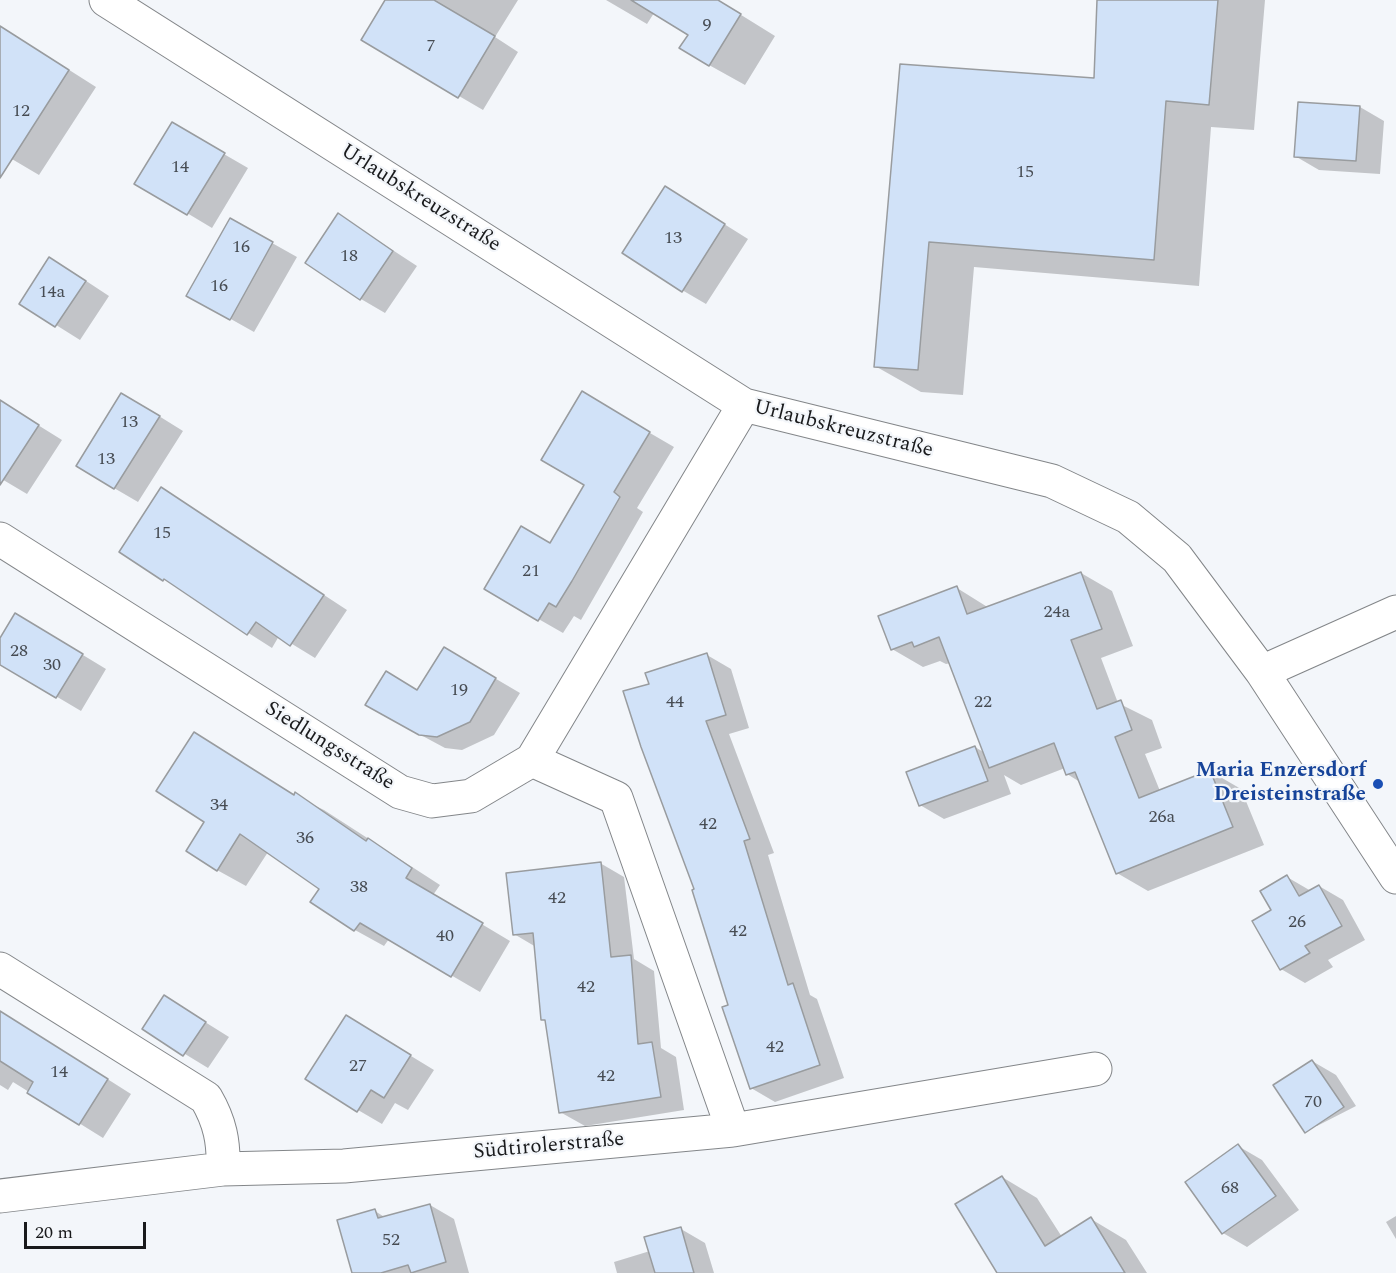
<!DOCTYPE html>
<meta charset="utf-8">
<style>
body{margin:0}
#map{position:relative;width:1396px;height:1273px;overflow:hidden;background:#f3f6fa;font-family:Spectral,serif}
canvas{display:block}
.scale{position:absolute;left:24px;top:1222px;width:122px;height:27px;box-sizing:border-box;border:3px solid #191a1c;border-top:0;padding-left:8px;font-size:18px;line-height:21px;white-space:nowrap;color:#191a1c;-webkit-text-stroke:4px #f3f6fa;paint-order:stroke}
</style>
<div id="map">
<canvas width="1396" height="1273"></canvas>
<div class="scale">20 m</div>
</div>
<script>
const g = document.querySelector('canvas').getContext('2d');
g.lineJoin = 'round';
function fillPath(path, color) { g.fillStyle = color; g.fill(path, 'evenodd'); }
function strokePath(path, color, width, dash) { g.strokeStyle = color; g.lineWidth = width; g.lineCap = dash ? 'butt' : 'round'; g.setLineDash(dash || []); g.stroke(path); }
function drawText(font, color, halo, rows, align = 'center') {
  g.font = font + ' Spectral,serif'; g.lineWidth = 4.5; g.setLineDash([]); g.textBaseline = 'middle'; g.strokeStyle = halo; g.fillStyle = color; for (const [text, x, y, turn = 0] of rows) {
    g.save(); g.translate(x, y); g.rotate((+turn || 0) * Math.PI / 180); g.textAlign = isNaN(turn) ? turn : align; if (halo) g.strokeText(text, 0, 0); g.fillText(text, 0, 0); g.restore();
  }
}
const shadow = new Path2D(`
 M387 0H518L495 37 518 52 483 110 459 96Z
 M606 0H717L775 36 745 85 709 65 690 34 654 13 647 24Z
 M1098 0H1265L1254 130 1211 127 1199 286 974 267 963 395 921 392 875 366 901 65 1096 80Z
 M0 26 96 87 39 175 0 152Z
 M1360 107 1384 121 1380 174 1319 170 1295 156Z
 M172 124 248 168 212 228 137 183Z
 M689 202 748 239 706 304 682 290Z
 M339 215 417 266 385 313 361 299Z
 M231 220 297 257 254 332 188 295Z
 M74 273 109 296 80 340 21 303Z
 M583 394 674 447 637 508 643 512 581 620 574 616 563 633 486 589 551 545 586 485Z
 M9 407 62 440 27 494 0 478V416Z
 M146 408 183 431 138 502 114 488Z
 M162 489 347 610 315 658 279 636 272 648 164 579Z
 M1081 573 1112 591 1133 646 1101 658 1118 703 1152 720 1162 748 1145 754 1160 791 1210 771 1241 789 1264 845 1148 891 1117 873 1080 782 1067 774 1065 768 1021 785 1004 775 1011 794 944 819 920 805 975 747 985 753 951 663 946 664 940 661 923 667 892 649 957 588 989 608Z
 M40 629 106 669 81 711 0 663V641Z
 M707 655 731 669 749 728 729 734 774 853 768 855 810 995 817 999 844 1078 775 1102 751 1088 696 890 651 685Z
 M469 663 520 693 494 735 462 750 445 748 391 719 418 691Z
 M223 750 295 796 324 810 440 885 433 895 510 941 480 992 389 939 384 946 355 930 313 901 321 888 268 852 246 886 217 870 206 821Z
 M600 863 624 877 634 959 654 971 661 1048 676 1057 684 1110 585 1126 560 1112 546 1022 543 1019 536 947 514 934Z
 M1287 877 1311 891 1319 886 1343 900 1365 940 1328 960 1333 967 1305 983 1281 969 1273 911Z
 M165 997 229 1037 208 1068 144 1029Z
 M0 1011 131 1094 103 1138 13 1082 8 1090 0 1085Z
 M370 1031 434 1070 408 1110 395 1103 382 1124 358 1110Z
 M1312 1061 1336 1075 1356 1106 1317 1126 1293 1112Z
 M1238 1146 1262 1160 1299 1210 1247 1247 1223 1233 1187 1182Z
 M1002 1177 1037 1198 1062 1237 1091 1219 1126 1240 1147 1273H999Z
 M430 1205 454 1219 469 1273H353L375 1211 386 1218Z
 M1396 1216V1239L1386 1222Z
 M681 1229 705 1243 714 1273H617L614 1262 650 1251Z`);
const building = new Path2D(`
 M385 0H434L495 36 458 98 361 40Z
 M631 0H718L741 14 709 66 679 48 688 35Z
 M1097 0H1218L1209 105 1166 101 1154 260 929 242 918 370 874 367 900 64 1094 78Z
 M0 26 69 70 0 178Z
 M1298 102 1360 106 1356 161 1294 157Z
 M172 122 225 153 187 215 134 184Z
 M665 186 725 224 682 292 622 253Z
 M338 213 393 251 360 300 305 263Z
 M230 218 273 242 230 320 186 296Z
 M49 257 86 281 55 327 19 304Z
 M582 391 650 432 614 492 620 497 572 581 556 607 549 603 538 621 484 589 521 526 550 543 584 485 541 460Z
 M121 393 160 416 114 489 76 466Z
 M0 400 39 425 0 485Z
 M161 487 324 595 290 646 256 622 247 635 164 579 163 581 119 552Z
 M1081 572 1102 629 1071 640 1097 709 1121 700 1132 730 1115 737 1139 798 1210 770 1233 827 1116 874 1075 772 1066 775 1054 743 989 768 939 637 914 647 912 642 891 650 878 616 957 586 967 614Z
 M15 613 83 654 56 698 0 665V638Z
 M444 647 496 678 470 722 437 737 419 735 365 705 386 671 417 690Z
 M707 653 726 715 706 721 750 839 744 841 788 985 793 983 820 1065 750 1089 722 1007 728 1005 692 890 694 889 641 747 623 691 649 684 645 673Z
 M194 732 294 795 295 792 366 841 368 838 412 868 406 878 483 923 451 977 360 923 354 931 310 902 319 889 240 834 217 871 186 851 204 822 156 791Z
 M975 746 988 781 919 806 906 772Z
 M601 862 611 957 631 955 638 1044 652 1042 661 1097 559 1113 545 1020H541L533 933 513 935 506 873Z
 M1287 875 1299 896 1319 885 1342 926 1305 946 1310 953 1280 970 1252 921 1271 910 1260 891Z
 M164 995 206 1022 183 1056 142 1029Z
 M0 1011 108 1079 79 1125 27 1093 33 1082 0 1061Z
 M346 1015 411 1055 384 1098 371 1090 357 1112 305 1079Z
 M1312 1060 1344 1107 1305 1133 1273 1085Z
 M1238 1144 1276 1196 1222 1234 1185 1182Z
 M1002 1176 1045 1246 1091 1217 1125 1273H997L955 1204Z
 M430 1204 446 1262 411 1273 408 1265 381 1273H352L337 1220 375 1209 378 1218Z
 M681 1227 694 1273H655L644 1237Z`);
const minor = new Path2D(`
 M106 0 744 405 1052 481 1128 517 1177 558 1262 672 1396 877
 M0 539 400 792 432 801 471 796 532 760 744 405
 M1262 672 1396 612
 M532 760 616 798 733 1130
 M0 969 206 1098C220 1122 224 1142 223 1169
 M0 1196 223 1169 344 1166 733 1130 1095 1069`);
const markers = [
 [1378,784,6,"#1a4fb4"]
];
const numberNames = [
 ["9",707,26],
 ["7",431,47],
 ["12",21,112],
 ["14",180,168],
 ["15",1025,173],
 ["13",673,239],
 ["16",241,248],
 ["18",349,257],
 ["16",219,287],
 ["14a",52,293],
 ["13",129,423],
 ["13",106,460],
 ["15",162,534],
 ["21",531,572],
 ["24a",1057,613],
 ["28",19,652],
 ["30",52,666],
 ["19",459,691],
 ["44",675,703],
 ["22",983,703],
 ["34",219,806],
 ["26a",1162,818],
 ["42",708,825],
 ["36",305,839],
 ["38",359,888],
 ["42",557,899],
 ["26",1297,923],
 ["42",738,932],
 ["40",445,937],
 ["42",586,988],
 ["42",775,1048],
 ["27",358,1067],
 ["14",59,1073],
 ["42",606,1077],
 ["70",1313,1103],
 ["68",1230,1189],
 ["52",391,1241]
];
const streetNames = [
 ["Urlaubskreuzstraße",420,199,32],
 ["Urlaubskreuzstraße",843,430,14],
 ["Siedlungsstraße",329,747,32],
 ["Südtirolerstraße",549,1147,-5]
];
const transitNames = [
 ["Maria Enzersdorf",1366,772],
 ["Dreisteinstraße",1366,796]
];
fillPath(shadow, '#0003');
fillPath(building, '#d1e2f8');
strokePath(building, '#999c9f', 1.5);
strokePath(minor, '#838689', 35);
strokePath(minor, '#fff', 33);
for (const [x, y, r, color] of markers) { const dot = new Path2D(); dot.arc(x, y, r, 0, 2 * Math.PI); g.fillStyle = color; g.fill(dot); strokePath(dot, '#f3f6fa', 2); }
drawText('18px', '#474c53', null, numberNames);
drawText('21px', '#191a1c', '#f3f6fa', streetNames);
drawText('bold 21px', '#164399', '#f3f6fa', transitNames, 'right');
</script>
